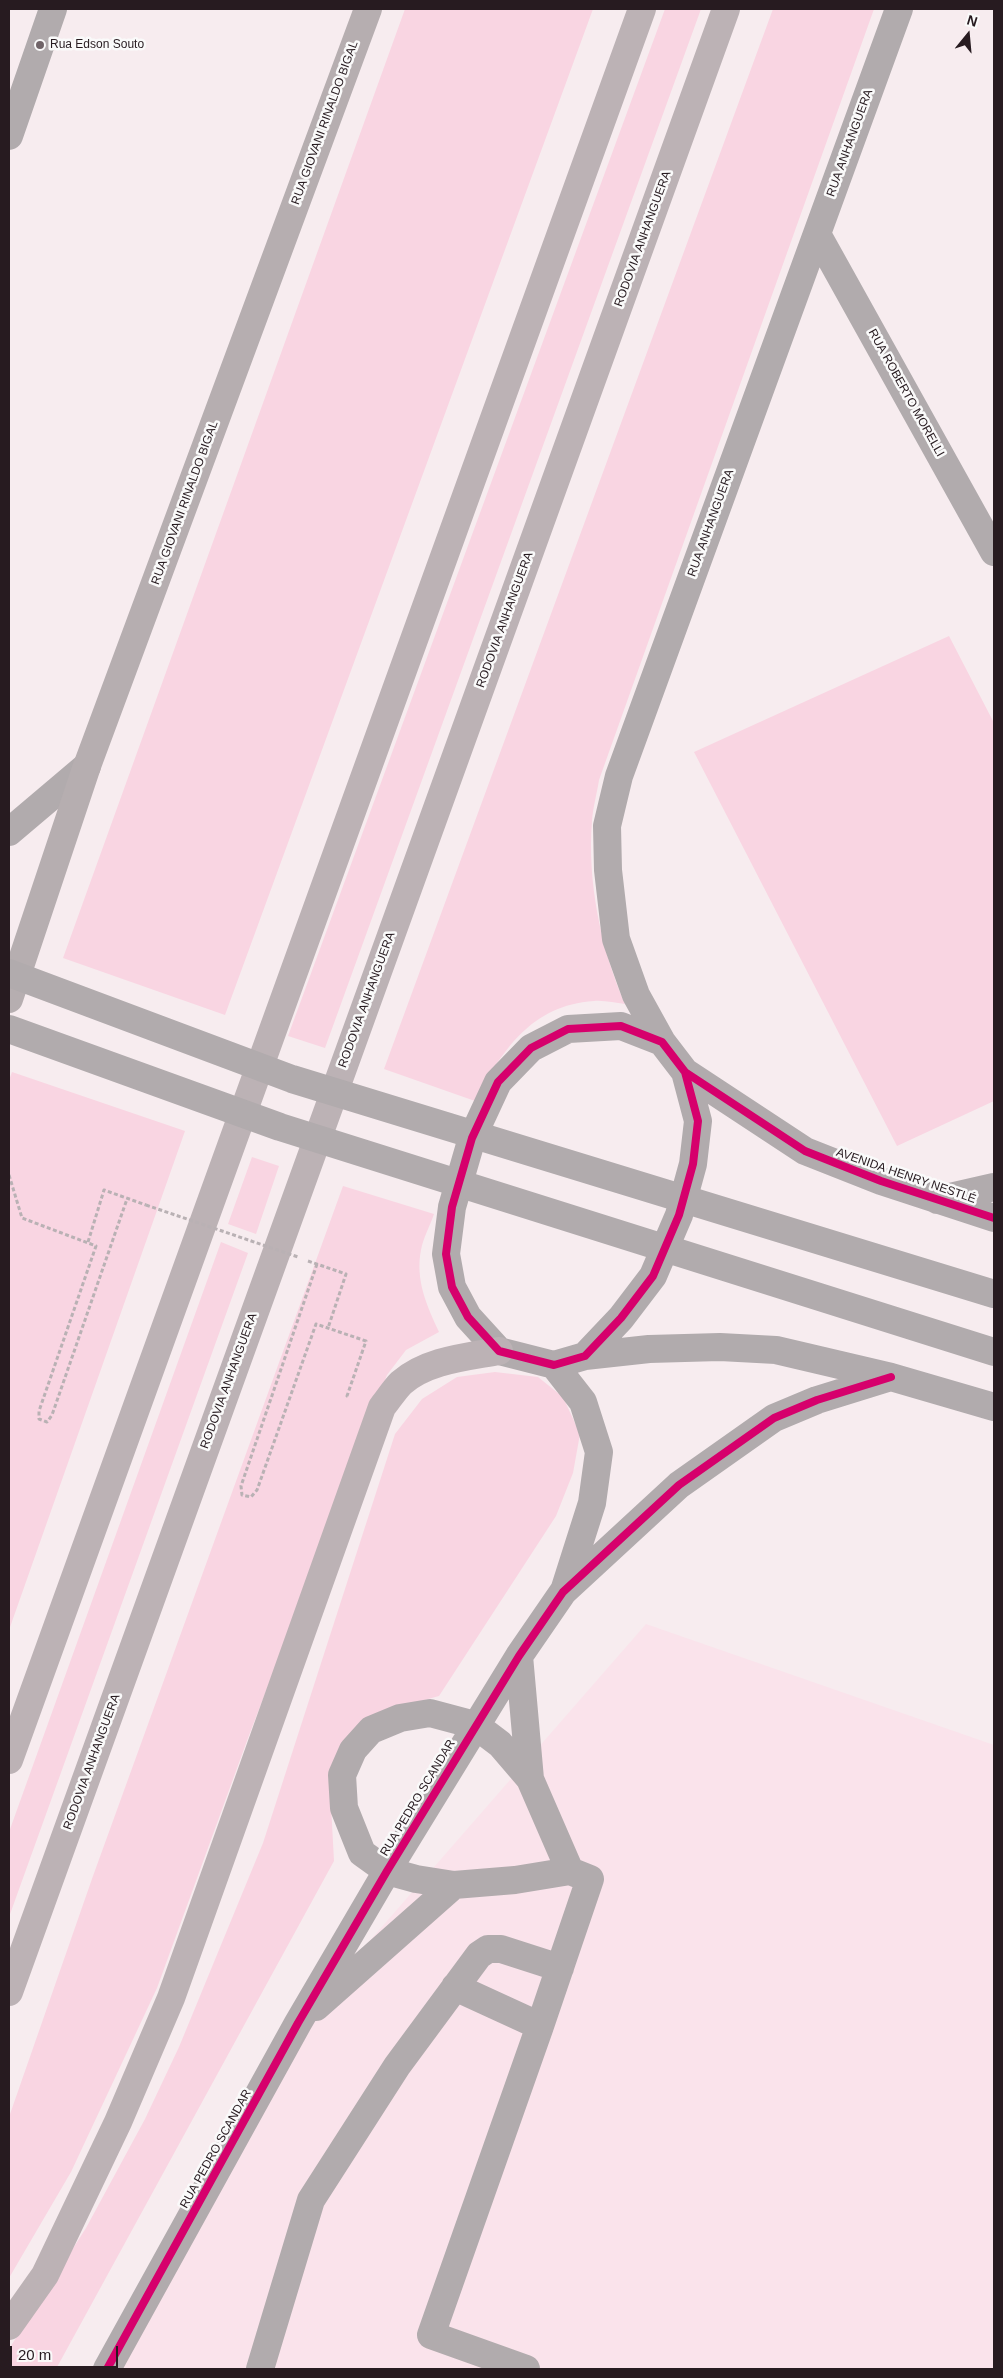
<!DOCTYPE html>
<meta charset="utf-8">
<style>
body{margin:0}
#map{position:relative;width:1003px;height:2378px;overflow:hidden;background:#f7ecef;font-family:Arial,sans-serif}
canvas{display:block}
.frame{position:absolute;inset:0;border:10px solid #271b20;pointer-events:none}
.north{position:absolute;left:943px;top:10px;width:50px;height:50px;-webkit-text-stroke:4px #fafafa;paint-order:stroke;rotate:17deg;font-size:14px;font-weight:700;line-height:20px;text-align:center;color:#271b20}
.north::after{content:'';display:block;margin:auto;width:18px;height:22px;background:#271b20;clip-path:polygon(50% 0,100% 100%,50% 72%,0 100%)}
.scale{position:absolute;left:10px;top:2346px;width:108px;height:22px;box-sizing:border-box;border:2px solid #271b20;border-top:0;padding-left:6px;font-size:15px;line-height:18px;white-space:nowrap;color:#271b20;-webkit-text-stroke:4px #fafafa;paint-order:stroke}
</style>
<div id="map">
<canvas width="1003" height="2378"></canvas>
<div class="frame"></div>
<div class="north">N</div>
<div class="scale">20 m</div>
</div>
<script>
const g = document.querySelector('canvas').getContext('2d');
g.lineJoin = 'round';
function fillPath(path, color) { g.fillStyle = color; g.fill(path, 'evenodd'); }
function strokePath(path, color, width, dash) { g.strokeStyle = color; g.lineWidth = width; g.lineCap = dash ? 'butt' : 'round'; g.setLineDash(dash || []); g.stroke(path); }
function drawText(font, color, halo, rows, align = 'center') {
  g.font = font + ' Arial,sans-serif'; g.lineWidth = 5; g.setLineDash([]); g.textBaseline = 'middle'; g.strokeStyle = halo; g.fillStyle = color; for (const [text, x, y, turn = 0] of rows) {
    g.save(); g.translate(x, y); g.rotate((+turn || 0) * Math.PI / 180); g.textAlign = isNaN(turn) ? turn : align; if (halo) g.strokeText(text, 0, 0); g.fillText(text, 0, 0); g.restore();
  }
}
const built = new Path2D(`
 M646 1624 994 1745V2369H106L298 2023Z`);
const green = new Path2D(`
 M405 9H593L225 1015 63 958Z
 M665 9H701L325 1048 288 1036Z
 M773 9H874L599 780C597 793 593 807 592 821 587 881 601 949 625 1004 615 1003 604 1000 594 1001 531 1005 502 1051 475 1101L384 1069Z
 M949 636 994 723V1101L897 1146 694 752Z
 M12 1072 185 1131 9 1630V1080Z
 M252 1157 279 1166 256 1234 228 1224Z
 M343 1186 434 1214C430 1226 423 1238 421 1250 415 1280 427 1306 439 1332L406 1350 387 1375 248 1738 157 1988 71 2172 9 2278V2117L93 1876Z
 M221 1242 248 1253 9 1917V1832Z
 M495 1372 538 1377 563 1397 580 1434 573 1473 556 1516 439 1696 381 1712 331 1805 334 1861 56 2369H9V2349L86 2228 145 2119 179 2047 263 1843 395 1434 422 1399 457 1377Z`);
const path = new Path2D(`
 M9 1175 22 1218 96 1246 39 1411V1419L47 1422 52 1415 127 1199
 M88 1242 104 1190 146 1205
 M308 1261 346 1274 328 1328
 M317 1264 241 1486 242 1495 251 1497 257 1490 316 1324 366 1341 347 1396 350 1397`);
const minor = new Path2D(`
 M9 136 53 9
 M817 234 994 552
 M9 832 87 766
 M662 1042 636 995 616 939 608 870 607 826 619 776 899 9
 M685 1072 698 1121 693 1164 679 1215 653 1276 621 1318 585 1356 554 1365 499 1351 468 1317 452 1287 446 1254 452 1207 472 1138 498 1082 531 1048 568 1029 621 1026 662 1042 685 1072 805 1151 881 1181 994 1218
 M937 1200 994 1187
 M585 1356 649 1349 720 1347 776 1350 891 1377 994 1407
 M554 1365 583 1402 599 1452 592 1503 564 1591
 M519 1656 530 1779
 M430 1713 475 1725 500 1744 530 1779 570 1871 515 1880 454 1885 416 1879 387 1871 362 1853 344 1808 342 1775 353 1750 371 1730 400 1718Z
 M455 1987 540 2026 431 2335 526 2369
 M316 2007 454 1885
 M540 2026 590 1879 570 1871
 M107 2369 298 2023 387 1871 519 1656 563 1592 679 1485 774 1418 817 1400 891 1377
 M260 2369 311 2200 397 2066 479 1955 488 1949H501L560 1968`);
const major = new Path2D(`
 M9 999 87 766 368 9`);
const highway = new Path2D(`
 M9 1760 642 9
 M9 1992 726 9
 M9 2326 45 2275 118 2122 171 1998 382 1407C388 1400 394 1390 401 1383 427 1360 467 1357 499 1351`);
const pathBridge = new Path2D(`
 M146 1205 298 1257`);
const minorBridge = new Path2D(`
 M9 973 292 1079 994 1294
 M9 1029 280 1127 994 1352`);
const cycleway = new Path2D(`
 M685 1072 698 1121 693 1164 679 1215 653 1276 621 1318 585 1356 554 1365 499 1351 468 1317 452 1287 446 1254 452 1207 472 1138 498 1082 531 1048 568 1029 621 1026 662 1042 685 1072 805 1151 881 1181 994 1218
 M107 2369 298 2023 387 1871 519 1656 563 1592 679 1485 774 1418 817 1400 891 1377`);
const markers = [
 [40,45,5,"#706468"]
];
const poiNames = [
 ["Rua Edson Souto",50,45]
];
const streetNames = [
 ["RUA GIOVANI RINALDO BIGAL",325,123,-70],
 ["RUA ANHANGUERA",850,143,-70],
 ["RODOVIA ANHANGUERA",643,239,-70],
 ["RUA ROBERTO MORELLI",906,393,61],
 ["RUA GIOVANI RINALDO BIGAL",185,503,-70],
 ["RUA ANHANGUERA",711,523,-70],
 ["RODOVIA ANHANGUERA",505,620,-70],
 ["RODOVIA ANHANGUERA",367,1000,-70],
 ["AVENIDA HENRY NESTLÉ",906,1176,19],
 ["RODOVIA ANHANGUERA",229,1381,-70],
 ["RODOVIA ANHANGUERA",92,1762,-70],
 ["RUA PEDRO SCANDAR",418,1798,-59],
 ["RUA PEDRO SCANDAR",216,2149,-61]
];
fillPath(built, '#fae3eb');
fillPath(green, '#f9d5e2');
strokePath(path, '#b9b1b4', 3, [4, 2.5]);
strokePath(minor, '#b1abad', 28);
strokePath(major, '#b6aeb0', 28);
strokePath(highway, '#bcb2b5', 28);
strokePath(pathBridge, '#b9b1b4', 3, [4, 2.5]);
strokePath(minorBridge, '#b1abad', 28);
strokePath(cycleway, '#d6006c', 8);
for (const [x, y, r, color] of markers) { const dot = new Path2D(); dot.arc(x, y, r, 0, 2 * Math.PI); g.fillStyle = color; g.fill(dot); strokePath(dot, '#fafafa', 2); }
drawText('12px', '#271b20', '#fafafa', poiNames, 'left');
drawText('12px', '#271b20', '#fafafa', streetNames);
</script>
